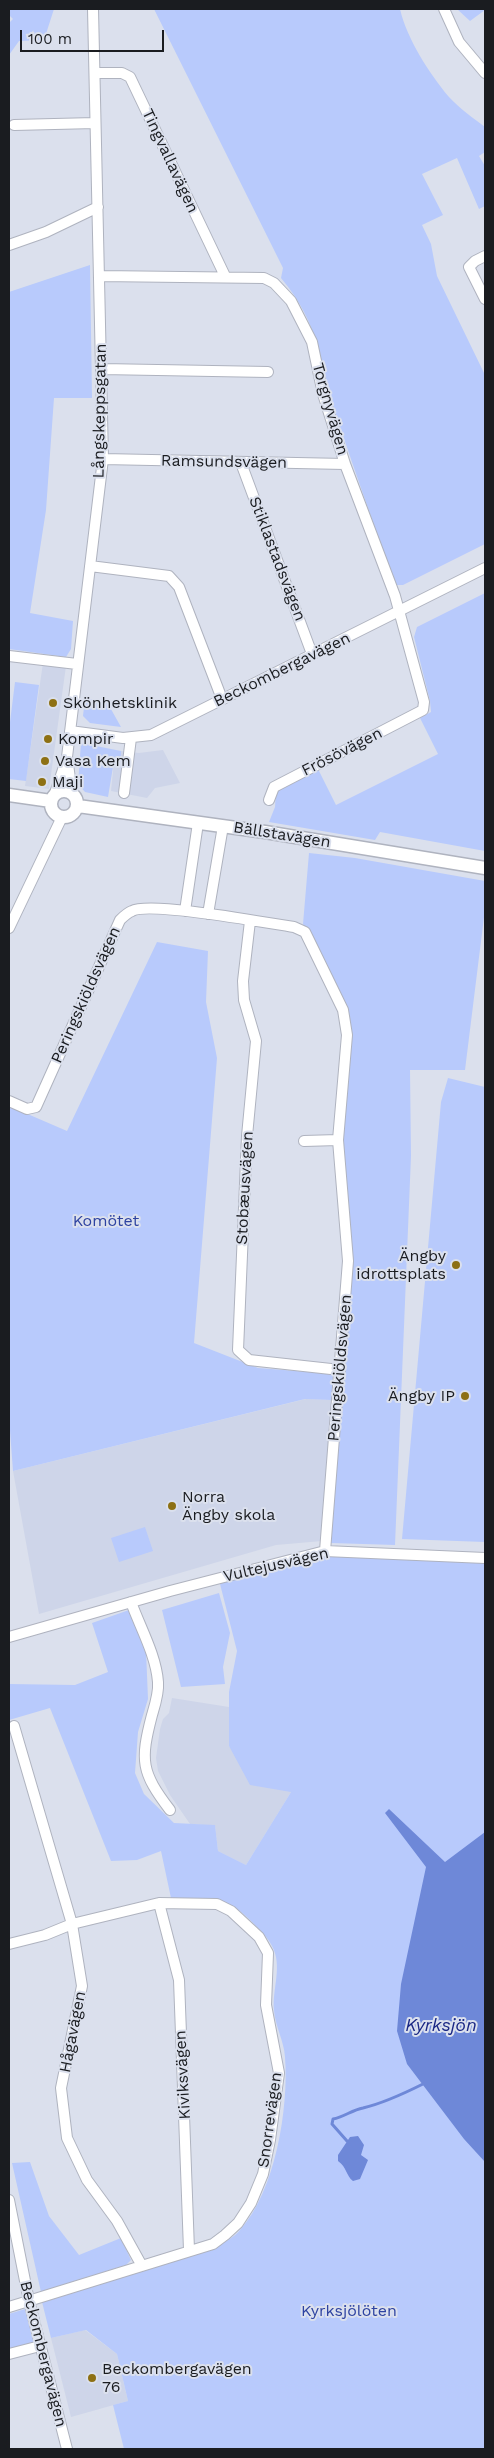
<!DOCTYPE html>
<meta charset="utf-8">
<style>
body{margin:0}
#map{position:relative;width:494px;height:2458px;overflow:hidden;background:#dbe0ed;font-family:"Work Sans",sans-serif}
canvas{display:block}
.frame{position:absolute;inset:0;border:10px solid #1a1c20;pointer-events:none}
.scale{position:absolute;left:20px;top:30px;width:144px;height:22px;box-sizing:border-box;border:2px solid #1a1c20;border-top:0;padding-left:6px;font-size:15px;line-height:18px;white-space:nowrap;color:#1a1c20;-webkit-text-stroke:4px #dbe0ed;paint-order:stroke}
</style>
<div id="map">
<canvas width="494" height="2458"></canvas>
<div class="frame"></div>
<div class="scale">100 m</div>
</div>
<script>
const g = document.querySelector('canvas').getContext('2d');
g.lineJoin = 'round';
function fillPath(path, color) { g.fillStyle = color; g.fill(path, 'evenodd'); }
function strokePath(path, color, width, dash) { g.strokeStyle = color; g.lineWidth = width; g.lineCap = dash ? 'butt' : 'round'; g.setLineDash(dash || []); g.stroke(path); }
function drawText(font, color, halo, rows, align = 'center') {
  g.font = font + ' "Work Sans",sans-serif'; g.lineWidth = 4; g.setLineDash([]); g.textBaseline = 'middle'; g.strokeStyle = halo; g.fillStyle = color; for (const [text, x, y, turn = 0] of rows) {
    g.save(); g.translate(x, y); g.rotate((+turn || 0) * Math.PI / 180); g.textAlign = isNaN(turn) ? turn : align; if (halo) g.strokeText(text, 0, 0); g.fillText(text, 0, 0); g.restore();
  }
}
const built = new Path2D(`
 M43 663 66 666 49 789 25 786Z
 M163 750 180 783 155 788 147 798 111 791 114 761 121 762V751L139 753Z
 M306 1399 332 1400 322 1541 276 1545 39 1614 13 1471Z
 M172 1698 229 1707V1746L291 1792 246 1865 218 1851 215 1826 190 1824 170 1795 158 1771 156 1758 160 1729 163 1719 169 1713Z
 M85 2330 117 2354 128 2401 71 2417 51 2338Z`);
const green = new Path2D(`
 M9 9H54L44 40 19 41 9 55V23L13 19 9 15Z
 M154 9H400C407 39 429 73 449 97 459 108 473 118 485 127V152L479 156 485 166V206L479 209 457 158 422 174 443 215 422 225 431 244 437 276 485 375V544L403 585H395C375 528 355 472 336 415 318 359 321 326 281 278L283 268Z
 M457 9H485V10L470 21Z
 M90 265 92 398H54L46 510 30 613 73 621 71 649 66 657 9 649V292Z
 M485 593V851L380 832 375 840 269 822 275 807 276 790 318 769 336 805 438 754 420 718 431 712 430 701 414 637 417 627Z
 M15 682 39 685 26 781 9 779V730Z
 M85 698 107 702 121 727 90 723 83 716Z
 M81 743 121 751V762L114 761 108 797 85 792 78 784Z
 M309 853 355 858 485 881V909L465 1070H410L411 1156 395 1545 331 1543 352 1251 341 1142 351 1023 334 982 303 924Z
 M157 942 208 951 206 1002 217 1058 194 1343 258 1368 335 1374 332 1400 305 1399 13 1471 9 1417V1106L67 1131Z
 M448 1078 485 1087V1542L402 1539 441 1102Z
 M145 1527 153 1551 119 1562 111 1538Z
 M328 1556 485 1562V2449H124L113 2405 128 2401 117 2354 86 2330 51 2338 42 2302 215 2247C224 2242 234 2238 240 2230 275 2192 289 2108 285 2057 284 2041 275 2026 274 2010 272 1989 283 1966 272 1946 268 1938 260 1930 253 1923 226 1894 208 1899 171 1898L161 1851 137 1860 111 1861 50 1708 9 1720V1684L75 1685 108 1672 92 1623 129 1610 146 1651 148 1699 138 1732 135 1773 144 1794 174 1823 215 1825 218 1851 246 1865 291 1792 250 1785 229 1746V1692L237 1651 219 1580 303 1560Z
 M219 1593 230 1633 223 1667 225 1684 181 1687 162 1610Z
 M30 2162 49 2216 79 2255 121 2238 131 2260 126 2265 41 2292 12 2163Z
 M25 2309 34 2343 9 2349V2314Z`);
const water = new Path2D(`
 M389 1809 445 1862 485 1832V2162L464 2139 407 2064 397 2031 401 1984 426 1867 385 1813Z
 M358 2136 364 2145 361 2155 368 2160 360 2179 353 2181C346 2176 347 2167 338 2161V2155L350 2137Z`);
const stream = new Path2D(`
 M347 2141 332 2124 333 2119C344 2117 352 2110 363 2108 384 2103 403 2094 423 2084`);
const minor = new Path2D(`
 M444 9 459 42 485 73
 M96 73H122L130 77 225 276
 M14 125 95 123
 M9 245 46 232 98 207
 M485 256 475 261 469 267 485 299
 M100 276 264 278 274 283 291 301 312 342 323 394 345 464 395 596 424 702 423 710 274 787 269 800
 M102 369 268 372
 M103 459 345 464
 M241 463 312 654
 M90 566 169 576 179 587 222 699
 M9 656 77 664
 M70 731 123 738 151 735 485 568
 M72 793 67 757 103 459 93 9
 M124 793 131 738
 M54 796 67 758
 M185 911 198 823
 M208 914 223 826
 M250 921 243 981 244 1000 256 1041 247 1136 238 1350 249 1360 340 1370
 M9 928 62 817
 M9 1101 27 1109 36 1107 120 920C123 917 127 913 132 911 150 901 266 923 294 927L305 932 343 1010 347 1035 338 1140 348 1261 325 1551
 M304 1141 338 1140
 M131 1602C140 1627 156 1655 158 1682 159 1693 155 1705 152 1715 140 1761 141 1772 170 1810
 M9 1637 170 1591 325 1551 485 1558
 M14 1726 72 1924 82 1986 61 2088 67 2138 87 2180 117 2221 142 2266
 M159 1903 179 1980 189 2250
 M9 1944 45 1935 72 1924 159 1903 217 1904 231 1911 259 1937 268 1953 266 2005 279 2073 270 2140 263 2174 251 2203 238 2223 225 2235 213 2244 9 2307
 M9 2200 29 2301 67 2449
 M9 2354 40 2346`);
const tertiary = new Path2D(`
 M51 804a13 13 0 1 1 26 0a13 13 0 1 1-26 0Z
 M9 795 51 801
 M78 806 265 832 485 868`);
const markers = [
 [53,703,5,"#8d7014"],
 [48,739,5,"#8d7014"],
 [45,761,5,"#8d7014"],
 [42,782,5,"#8d7014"],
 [456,1265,5,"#8d7014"],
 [465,1396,5,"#8d7014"],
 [172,1506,5,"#8d7014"],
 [92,2378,5,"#8d7014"]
];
const streetNames = [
 ["Tingvallavägen",170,161,65],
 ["Torgnyvägen",330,409,74],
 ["Långskeppsgatan",100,411,-89],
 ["Ramsundsvägen",224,462,1],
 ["Stiklastadsvägen",277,559,69],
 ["Beckombergavägen",282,670,-26],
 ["Frösövägen",342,752,-27],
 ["Bällstavägen",282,835,9],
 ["Peringskiöldsvägen",86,995,-66],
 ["Stobæusvägen",245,1188,-87],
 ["Peringskiöldsvägen",340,1368,-85],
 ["Vultejusvägen",276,1565,-13],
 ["Hågavägen",73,2032,-79],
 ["Kiviksvägen",183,2075,-93],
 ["Snorrevägen",270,2120,-82],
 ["Beckombergavägen",43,2354,76]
];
const poiNames = [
 ["Skönhetsklinik",63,703],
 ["Kompir",58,739],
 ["Vasa Kem",55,761],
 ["Maji",52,782],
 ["Ängby",446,1256,"right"],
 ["idrottsplats",446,1274,"right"],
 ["Ängby IP",455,1396,"right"],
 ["Norra",182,1497],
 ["Ängby skola",182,1515],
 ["Beckombergavägen",102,2369],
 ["76",102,2387]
];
const parkNames = [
 ["Komötet",106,1221],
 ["Kyrksjölöten",349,2311]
];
const waterNames = [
 ["Kyrksjön",441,2026]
];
fillPath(built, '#ced5e9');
fillPath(green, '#b8cafc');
fillPath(water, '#6e88d8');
strokePath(stream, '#6e88d8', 3);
strokePath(minor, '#afb3bf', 12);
strokePath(tertiary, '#afb3bf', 15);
strokePath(minor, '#fff', 10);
strokePath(tertiary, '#fff', 12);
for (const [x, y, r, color] of markers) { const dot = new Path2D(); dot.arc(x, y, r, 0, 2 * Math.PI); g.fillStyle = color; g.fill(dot); strokePath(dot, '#dbe0ed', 2); }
drawText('16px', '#1a1c20', '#dbe0ed', streetNames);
drawText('16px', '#1a1c20', '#dbe0ed', poiNames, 'left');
drawText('16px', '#2e43a1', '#dbe0ed', parkNames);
drawText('italic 18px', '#1a2784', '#dbe0ed', waterNames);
</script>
